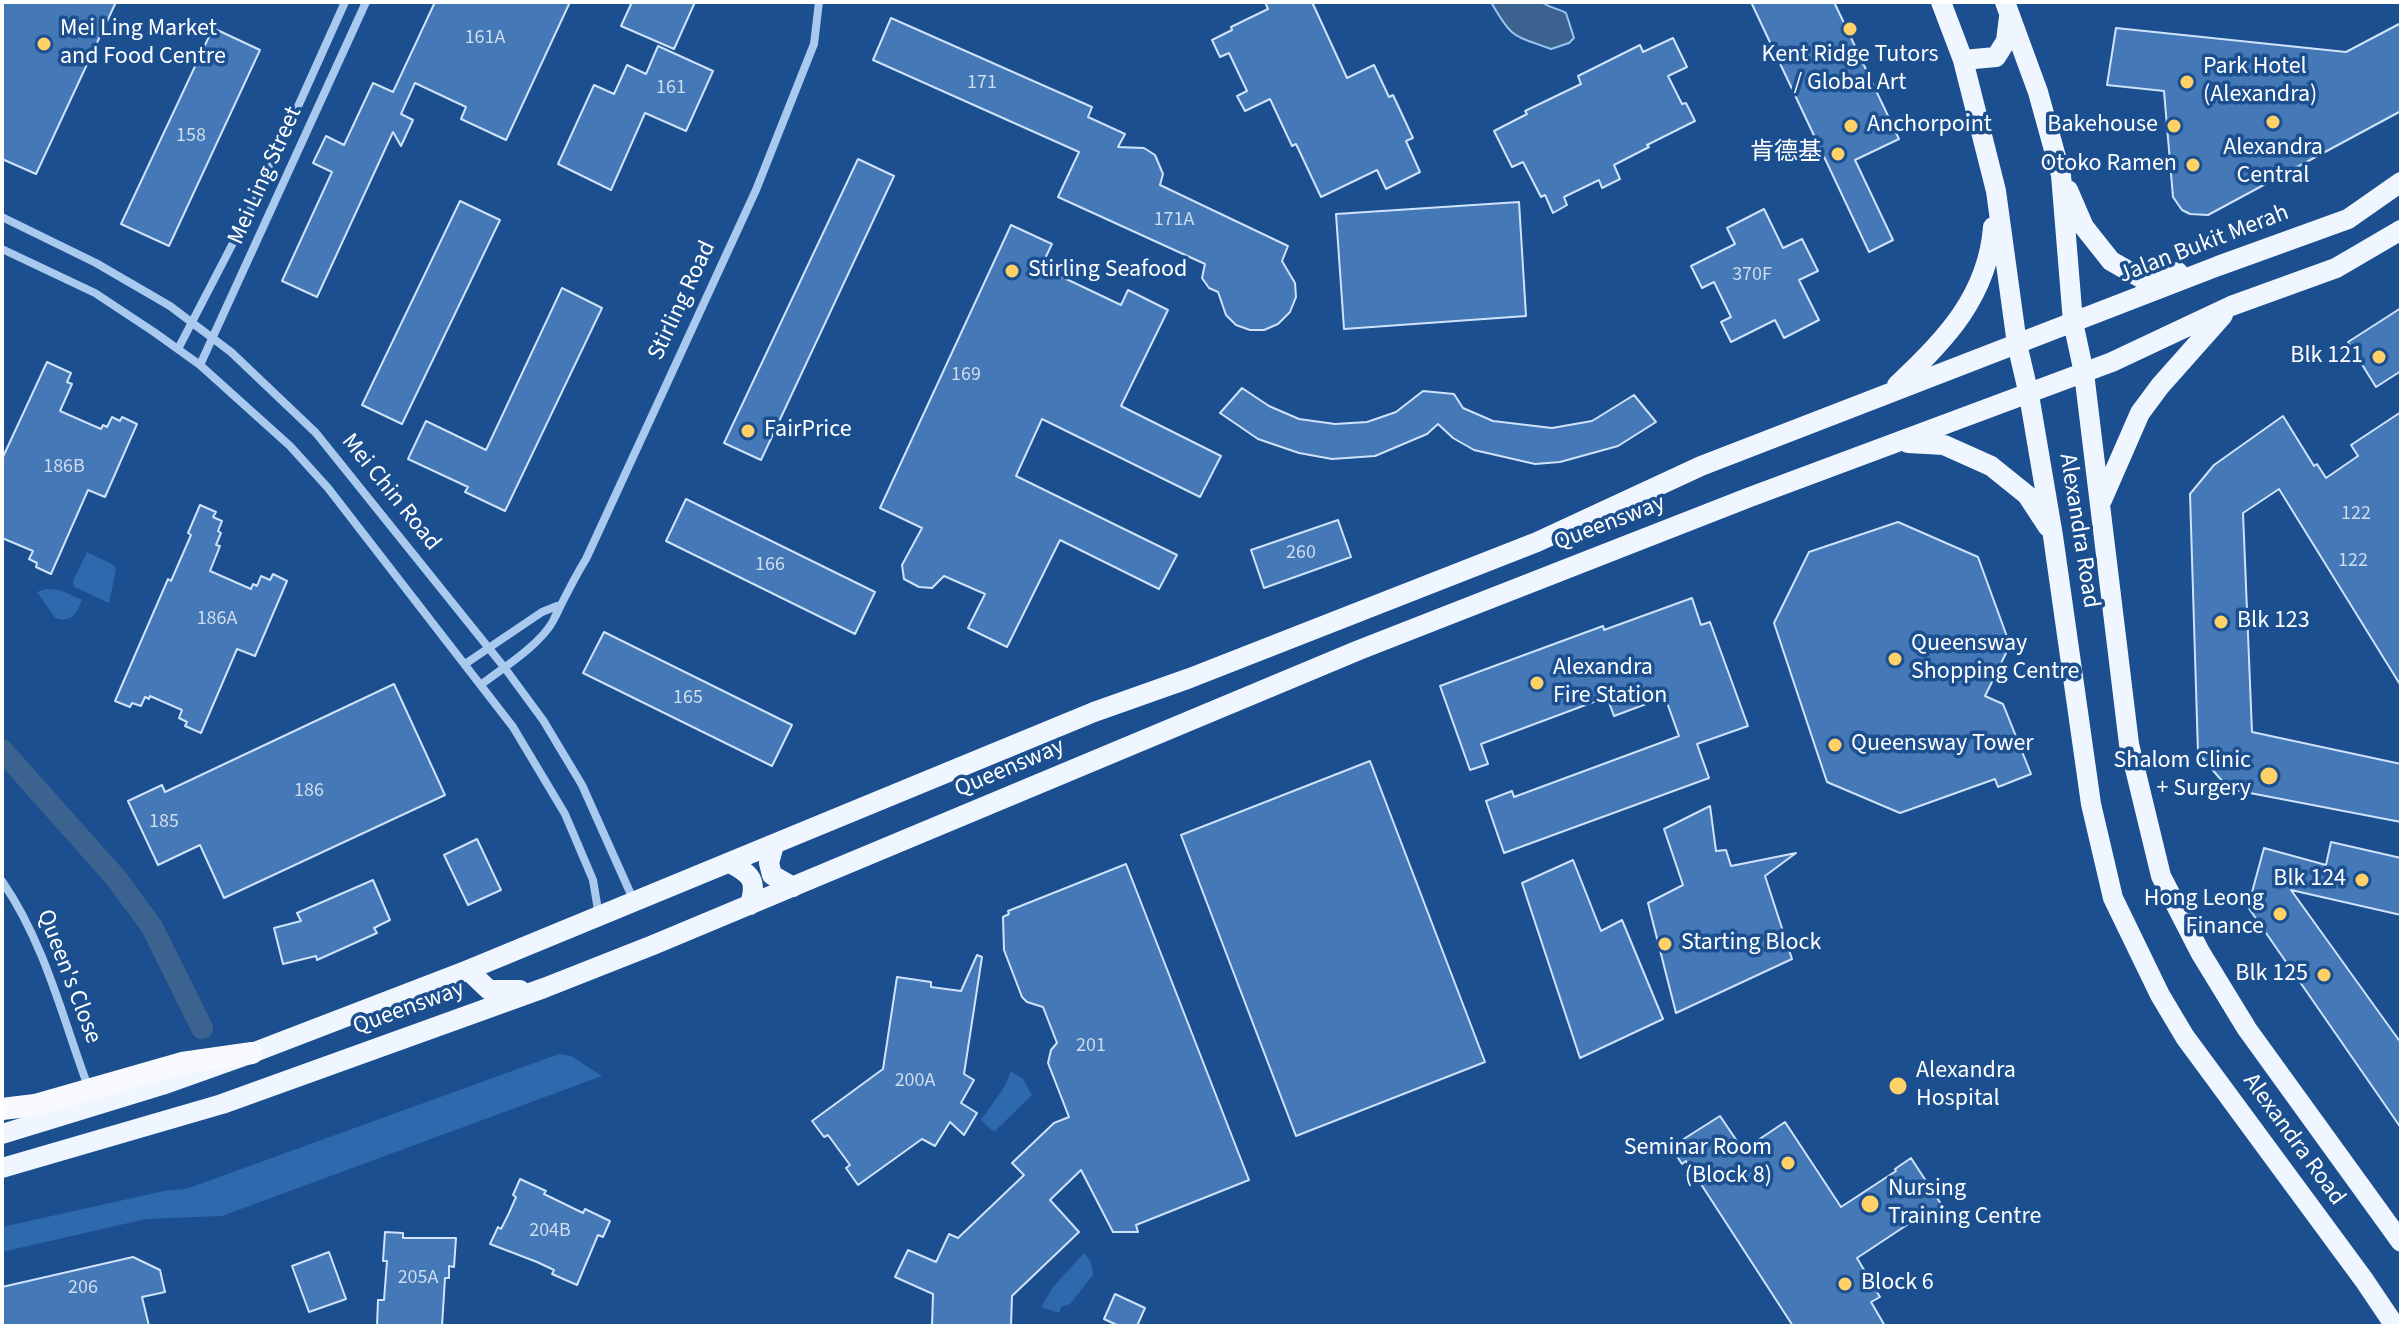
<!DOCTYPE html>
<meta charset="utf-8">
<style>
body{margin:0}
#map{position:relative;width:2403px;height:1328px;overflow:hidden;background:#1b4f8f;font-family:"Source Sans 3",sans-serif}
canvas{display:block}
.frame{position:absolute;inset:0;border:4px solid #fff;pointer-events:none}
</style>
<div id="map">
<canvas width="2403" height="1328"></canvas>
<div class="frame"></div>
</div>
<script>
const g = document.querySelector('canvas').getContext('2d');
g.lineJoin = 'round';
function fillPath(path, color) { g.fillStyle = color; g.fill(path, 'evenodd'); }
function strokePath(path, color, width, dash) { g.strokeStyle = color; g.lineWidth = width; g.lineCap = dash ? 'butt' : 'round'; g.setLineDash(dash || []); g.stroke(path); }
function drawText(font, color, halo, rows, align = 'center') {
  g.font = font + ' "Source Sans 3","Noto Sans SC",sans-serif'; g.lineWidth = 7; g.setLineDash([]); g.textBaseline = 'middle'; g.strokeStyle = halo; g.fillStyle = color; for (const [text, x, y, turn = 0] of rows) {
    g.save(); g.translate(x, y); g.rotate((+turn || 0) * Math.PI / 180); g.textAlign = isNaN(turn) ? turn : align; if (halo) g.strokeText(text, 0, 0); g.fillText(text, 0, 0); g.restore();
  }
}
const green = new Path2D(`
 M87 552 114 565 116 570 109 603 74 587 73 581Z
 M46 589 60 590 82 600C76 614 72 623 55 618L37 592Z
 M559 1054 571 1056 602 1076 222 1216 146 1219 2 1252V1227L164 1191 186 1189Z
 M1011 1071 1023 1079 1032 1095 994 1132 981 1120 1005 1086Z
 M1084 1253 1091 1262 1093 1275 1070 1304 1061 1307 1059 1313 1041 1307 1053 1287Z`);
const water = new Path2D(`
 M1491 2H1542C1549 8 1558 8 1566 13L1574 38 1569 43 1551 49C1513 35 1512 39 1491 2Z`);
const canal = new Path2D(`
 M2 750 116 878 152 927 202 1028`);
const building = new Path2D(`
 M2 2H116L36 174 2 159Z
 M435 2H570L506 140 461 119 466 107 415 83 401 114 413 120 401 146 393 132 317 297 282 281 332 172 313 163 326 136 344 145 373 83 393 92Z
 M632 2H695L674 49 621 26Z
 M1265 2H1312L1347 78 1374 65 1389 97 1393 95 1413 138 1406 141 1420 172 1386 189 1377 170 1321 197 1296 144 1292 146 1270 99 1245 111 1237 96 1247 91 1229 53 1220 57 1212 40 1232 30 1231 27 1268 9Z
 M1751 2H1834L1899 139 1855 160 1893 240 1869 252Z
 M891 18 1092 107 1088 117 1125 134 1118 147 1144 148 1155 155 1163 174 1160 185 1288 246 1282 261 1295 283 1296 297 1290 312 1278 324 1264 330H1250L1236 325 1226 315 1218 292 1209 288 1202 278 1205 264 1058 197 1079 152 873 60Z
 M2401 23V111L2208 215 2190 214 2182 210 2173 197 2164 91 2107 85 2116 28 2346 52Z
 M213 28 260 50 169 246 121 224Z
 M1673 38 1687 67 1668 76 1682 104 1686 103 1695 121 1647 145 1649 147 1614 165 1620 179 1602 188 1599 180 1564 197 1567 205 1553 213 1545 195 1541 197 1523 162 1512 167 1494 131 1527 114 1525 111 1581 84 1578 76 1640 45 1643 52Z
 M658 46 713 71 686 131 645 113 611 190 558 164 594 85 614 94 627 65 646 74Z
 M858 159 894 176 761 460 724 443Z
 M460 201 500 220 402 424 362 405Z
 M1519 202 1526 316 1344 329 1336 214Z
 M1764 209 1783 248 1802 239 1818 271 1799 280 1819 320 1784 338 1775 320 1731 342 1721 322 1731 317 1714 282 1702 288 1691 266 1735 244 1727 228Z
 M1011 225 1052 244 1041 267 1121 305 1128 290 1168 310 1121 406 1221 456 1200 497 1042 419 1016 476 1177 555 1159 589 1060 540 1007 647 968 628 985 594 944 576 932 588 919 587 904 579 902 565 922 528 880 508Z
 M562 288 602 308 505 511 465 492 468 487 408 459 426 421 486 450Z
 M2401 308V371L2376 387 2348 342Z
 M47 362 71 373 67 382 72 384 60 411 101 429 103 425 107 427 112 417 120 421 122 417 137 424 105 497 88 490 51 574 36 567 37 563 29 559 33 551 2 538V459Z
 M1242 388 1269 406 1299 419 1335 424 1367 422 1396 412 1423 391 1454 394 1463 408 1493 421 1552 428 1592 421 1634 395 1656 422 1618 446 1560 462 1535 464 1474 450 1453 438 1438 424 1427 434 1375 456 1332 459 1299 453 1258 439 1220 413Z
 M2401 412V686L2279 489 2243 513 2252 732 2401 764V822L2229 789 2198 753 2190 494 2214 465 2283 416 2314 466 2317 464 2326 478 2358 456 2351 445Z
 M686 499 875 592 855 634 666 541Z
 M200 505 216 512 213 517 222 521 218 531 221 533 216 545 220 546 210 571 251 589 253 584 257 586 261 576 270 580 273 574 287 581 255 656 237 649 201 733 185 726 187 722 179 718 182 710 150 696 149 699 145 697 141 706 132 703 130 707 115 701 168 579 171 581 191 535 188 533Z
 M1338 520 1351 557 1264 588 1251 550Z
 M1898 522 1978 557 2010 645 1985 696 2003 704 2031 774 1998 787 1995 779 1900 813 1827 782 1774 623 1809 552Z
 M1692 598 1701 625 1710 622 1748 726 1697 744 1709 778 1504 853 1486 801 1512 791 1514 797 1679 736 1665 697 1614 716 1607 697 1481 744 1488 764 1470 770 1440 686 1603 626 1604 630Z
 M604 632 792 725 772 766 583 673Z
 M394 684 445 795 224 898 200 845 158 865 128 801 162 785 165 792Z
 M1370 761 1485 1062 1296 1136 1181 835Z
 M1710 806 1716 851 1726 850 1731 866 1796 853 1765 876 1792 959 1676 1013 1648 903 1683 885 1664 829Z
 M477 839 501 890 468 905 444 855Z
 M2331 842 2401 858V915L2291 890 2401 1043V1128L2248 907 2264 848 2326 865Z
 M1573 860 1601 931 1622 920 1663 1019 1580 1058 1522 883Z
 M1126 864 1249 1180 1136 1225 1138 1232H1113L1081 1170 1050 1200 1079 1232 1012 1296 1011 1326H932L933 1294 895 1277 908 1250 936 1262 949 1234 958 1238 1024 1175 1012 1163 1054 1123 1069 1117 1048 1063 1051 1050 1057 1043 1043 1007 1027 1002 1022 997 1004 950 1003 917 1009 914 1008 911Z
 M373 880 390 920 374 928 377 933 317 960 316 956 283 964 274 928 301 921 297 913Z
 M977 955 982 957 964 1074 974 1080 961 1103 977 1113 964 1135 950 1122 935 1146 922 1139 858 1185 846 1168 850 1165 828 1135 824 1137 812 1121 883 1069 897 977 931 982V987L961 991Z
 M1720 1116 1743 1150 1785 1122 1841 1207 1896 1171 1895 1169 1911 1158 1943 1207 1928 1217 1925 1213 1857 1258 1880 1297 1871 1302 1885 1326H1793L1686 1161 1682 1164 1671 1147Z
 M520 1179 546 1191 544 1194 583 1213 585 1209 610 1221 603 1237 598 1235 577 1285 552 1274 554 1270 537 1262 490 1244 498 1227 501 1229 509 1213 516 1197 513 1195Z
 M385 1232 403 1233V1238H456L454 1267 449 1266V1278H445L442 1326H377L378 1300H384L387 1261H383Z
 M329 1252 346 1299 309 1312 292 1266Z
 M133 1257 160 1270 165 1292 142 1297 149 1326H2V1287Z
 M1115 1294 1145 1308 1137 1326H1119L1104 1319Z`);
const minor = new Path2D(`
 M2 217 96 263 170 306 231 352 316 433 504 667 543 720 582 785 633 899
 M2 249 95 293 154 332 200 365 290 446 328 488 513 727 565 814 593 880 599 916
 M178 349 260 191 345 2
 M200 365 366 2
 M465 664 542 612 557 606
 M482 684C503 668 541 644 553 621 564 599 573 580 586 559L756 190 814 44 819 2
 M2 881C45 943 63 1020 89 1089`);
const primary = new Path2D(`
 M1941 2 1963 60 1996 191 2017 344 2029 395 2053 536 2091 804 2113 898 2160 995 2185 1037 2364 1280 2395 1326
 M2005 2 2038 92 2061 175 2073 322 2084 373 2129 744 2161 876 2200 952 2247 1029 2401 1242
 M1963 60 1996 57 2006 41 2009 17
 M2068 190 2084 227 2111 261 2141 278 2178 272
 M1897 385C1945 341 1988 295 1993 227
 M1908 443 1944 445 1991 466 2027 495 2048 527
 M2102 500 2140 413 2160 386 2223 315
 M774 845 769 863 772 875 793 887
 M730 863C752 875 757 880 750 905
 M468 970 489 990H520
 M2 1134 162 1085 252 1053 468 970 1094 712 1190 678 1537 542 1701 466 2218 266 2348 219 2401 182
 M2 1168 222 1104 544 988 653 945 1359 650 1750 497 2112 362 2231 306 2336 268 2401 230`);
const trunk = new Path2D(`
 M2 1109 35 1105 182 1063 252 1053`);
const markers = [
 [1850,29,8,"#ffd166"],
 [44,44,8,"#ffd166"],
 [2187,82,8,"#ffd166"],
 [2273,122,8,"#ffd166"],
 [1851,126,8,"#ffd166"],
 [2174,126,8,"#ffd166"],
 [1838,154,8,"#ffd166"],
 [2193,165,8,"#ffd166"],
 [1012,271,8,"#ffd166"],
 [2379,357,8,"#ffd166"],
 [748,431,8,"#ffd166"],
 [2221,622,8,"#ffd166"],
 [1895,659,8,"#ffd166"],
 [1537,683,8,"#ffd166"],
 [1835,745,8,"#ffd166"],
 [2269,776,10,"#ffd166"],
 [2362,880,8,"#ffd166"],
 [2280,914,8,"#ffd166"],
 [1665,944,8,"#ffd166"],
 [2324,975,8,"#ffd166"],
 [1898,1086,10,"#ffd166"],
 [1788,1163,8,"#ffd166"],
 [1870,1204,10,"#ffd166"],
 [1845,1284,8,"#ffd166"]
];
const numberNames = [
 ["161A",485,39],
 ["171",982,84],
 ["161",671,89],
 ["158",191,137],
 ["171A",1174,221],
 ["370F",1752,276],
 ["169",966,376],
 ["186B",64,468],
 ["122",2356,515],
 ["260",1301,554],
 ["122",2353,562],
 ["166",770,566],
 ["186A",217,620],
 ["165",688,699],
 ["186",309,792],
 ["185",164,823],
 ["201",1091,1047],
 ["200A",915,1082],
 ["204B",550,1232],
 ["205A",418,1279],
 ["206",83,1289]
];
const poiNames = [
 ["Mei Ling Market",60,30],
 ["and Food Centre",60,58],
 ["Kent Ridge Tutors",1850,56,"center"],
 ["/ Global Art",1850,84,"center"],
 ["Park Hotel",2203,68],
 ["(Alexandra)",2203,96],
 ["Anchorpoint",1867,126],
 ["Bakehouse",2158,126,"right"],
 ["Alexandra",2273,149,"center"],
 ["Central",2273,177,"center"],
 ["肯德基",1822,154,"right"],
 ["Otoko Ramen",2177,165,"right"],
 ["Stirling Seafood",1028,271],
 ["Blk 121",2363,357,"right"],
 ["FairPrice",764,431],
 ["Blk 123",2237,622],
 ["Queensway",1911,645],
 ["Shopping Centre",1911,673],
 ["Alexandra",1553,669],
 ["Fire Station",1553,697],
 ["Queensway Tower",1851,745],
 ["Shalom Clinic",2251,762,"right"],
 ["+ Surgery",2251,790,"right"],
 ["Blk 124",2346,880,"right"],
 ["Hong Leong",2264,900,"right"],
 ["Finance",2264,928,"right"],
 ["Starting Block",1681,944],
 ["Blk 125",2308,975,"right"],
 ["Alexandra",1916,1072],
 ["Hospital",1916,1100],
 ["Seminar Room",1772,1149,"right"],
 ["(Block 8)",1772,1177,"right"],
 ["Nursing",1888,1190],
 ["Training Centre",1888,1218],
 ["Block 6",1861,1284]
];
const streetNames = [
 ["Mei Ling Street",266,176,-66],
 ["Jalan Bukit Merah",2204,245,-21],
 ["Stirling Road",683,301,-65],
 ["Mei Chin Road",390,493,51],
 ["Queensway",1610,524,-21],
 ["Alexandra Road",2078,531,81],
 ["Queensway",1010,769,-23],
 ["Queen's Close",68,977,69],
 ["Queensway",409,1009,-20],
 ["Alexandra Road",2293,1140,54]
];
fillPath(green, '#2e69ad');
fillPath(water, '#3c6290');
strokePath(water, '#9cc4f0', 2);
strokePath(canal, '#3c6290', 22);
fillPath(building, '#4478b7');
strokePath(building, '#cfe3fa', 2);
strokePath(minor, '#a9c9ee', 8);
strokePath(primary, '#f0f6ff', 20);
strokePath(trunk, '#f8faff', 22);
for (const [x, y, r, color] of markers) { const dot = new Path2D(); dot.arc(x, y, r, 0, 2 * Math.PI); g.fillStyle = color; g.fill(dot); strokePath(dot, '#1b4f8f', 3); }
drawText('20px', '#d0dded', null, numberNames);
drawText('24px', '#fff', '#1b4f8f', poiNames, 'left');
drawText('24px', '#fff', '#1b4f8f', streetNames);
</script>
